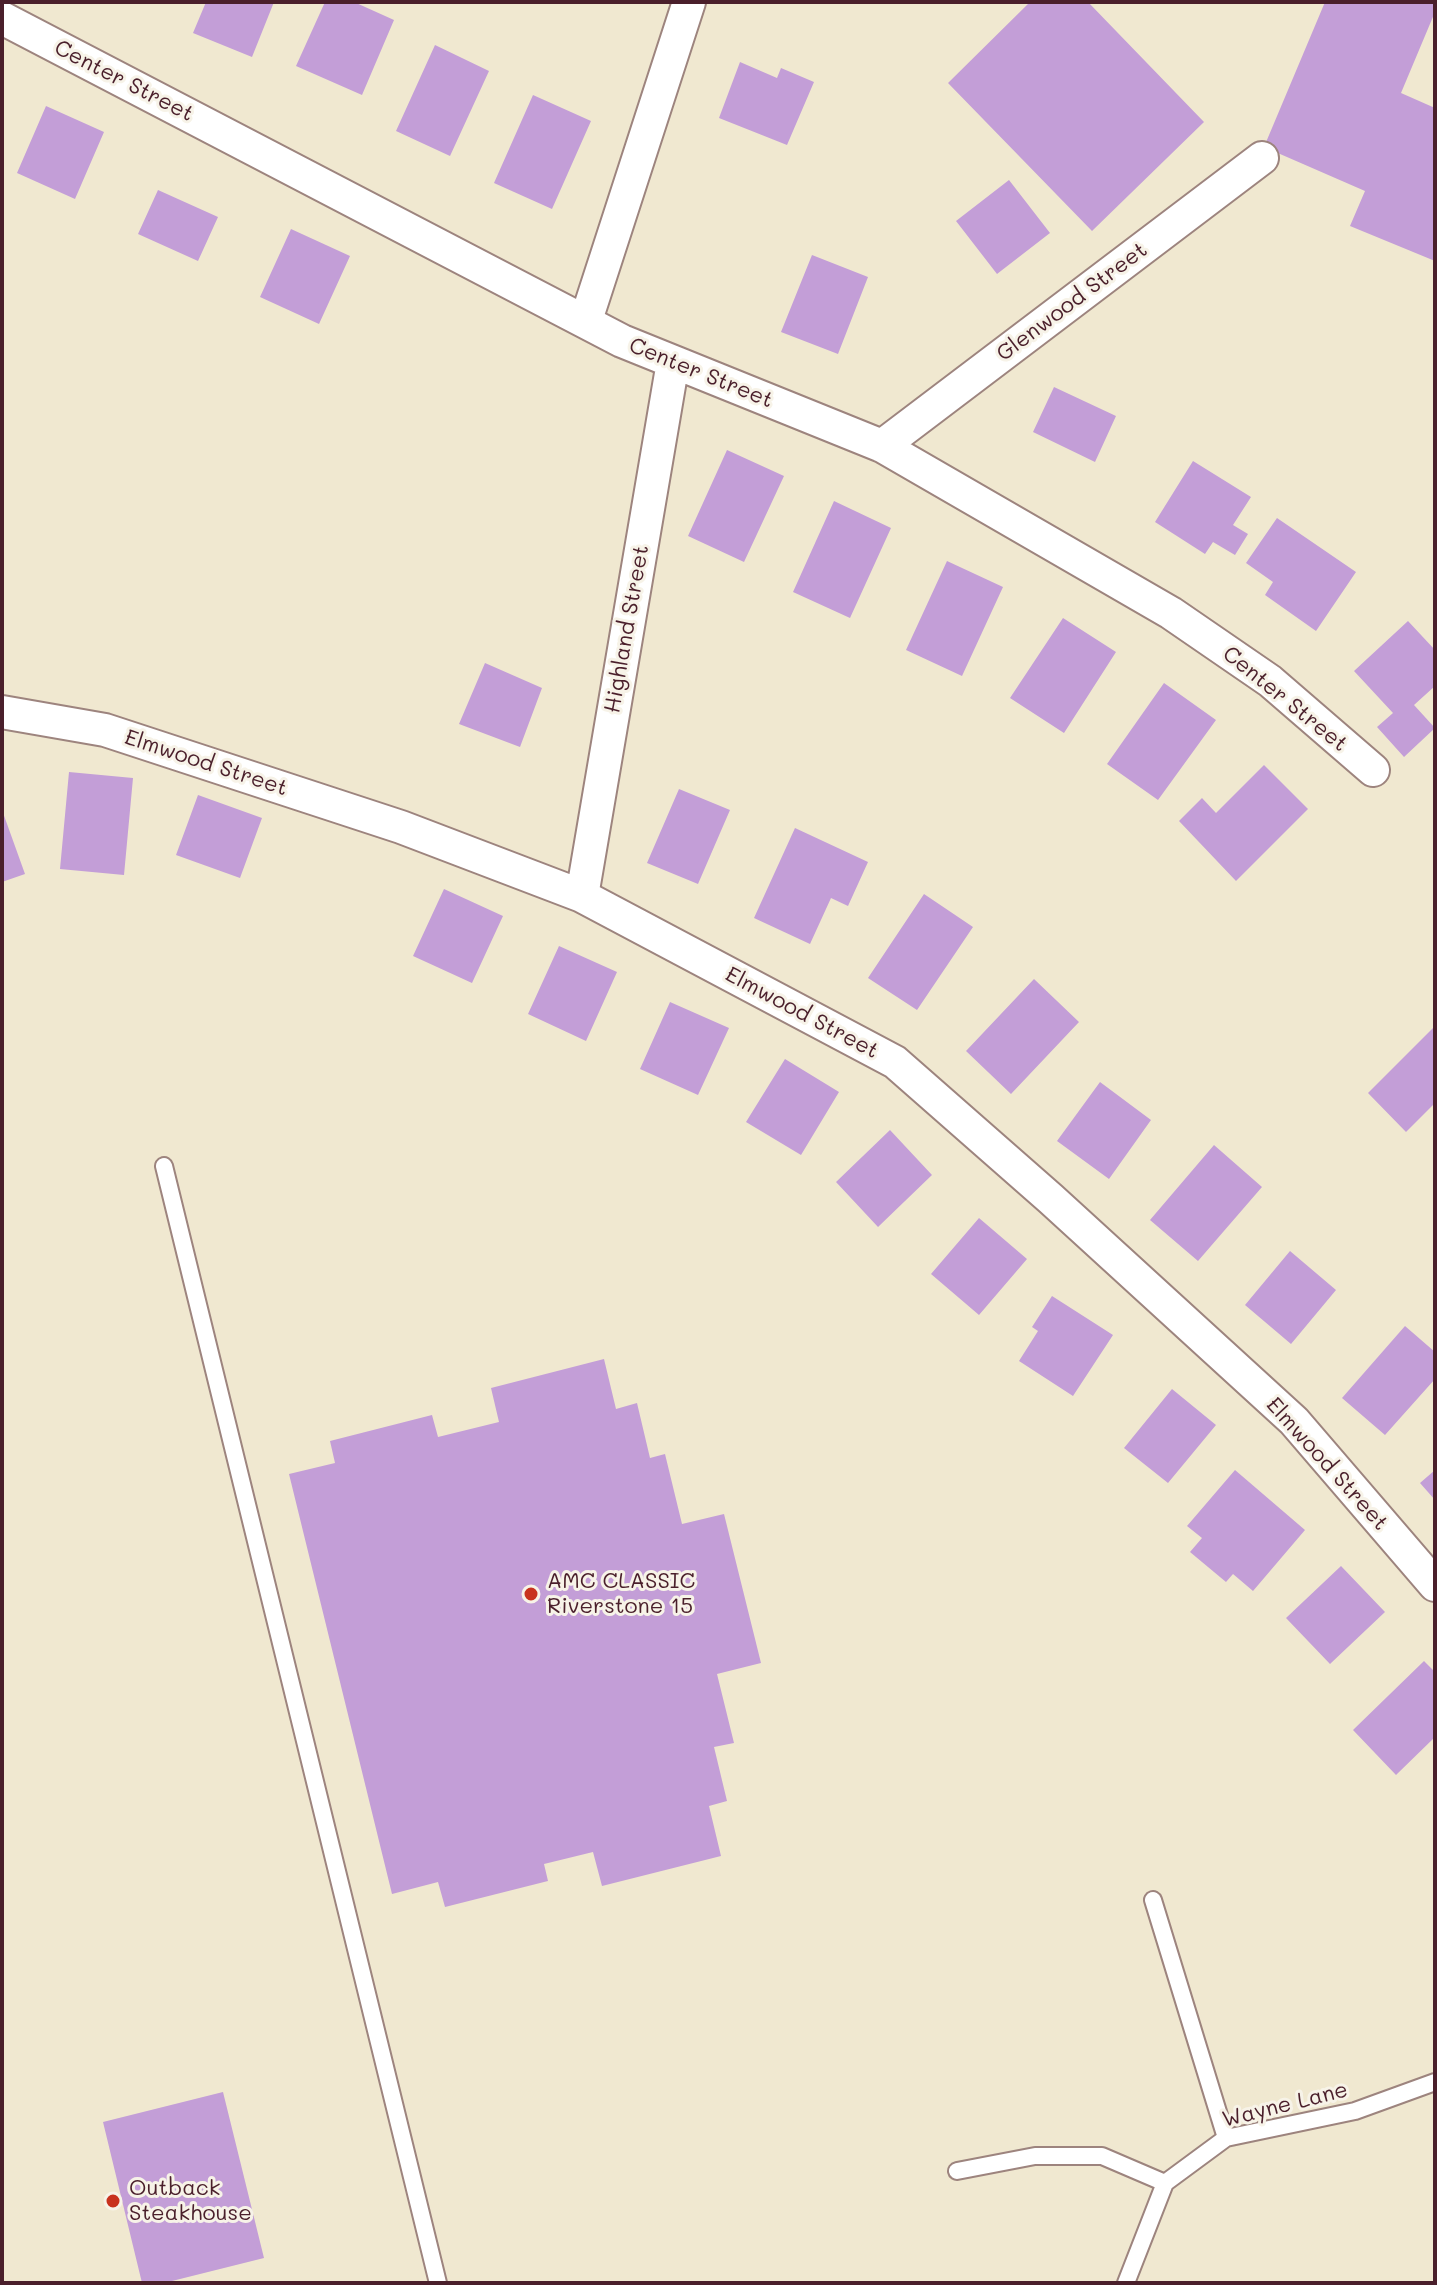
<!DOCTYPE html>
<style>
body{margin:0}
#map{position:relative;width:1437px;height:2285px;overflow:hidden;background:#f0e8d0;font-family:Mali,sans-serif}
canvas{display:block}
.frame{position:absolute;inset:0;border:4px solid #4a1f2b;pointer-events:none}
</style>
<div id="map">
<canvas width="1437" height="2285"></canvas>
<div class="frame"></div>
</div>
<script>
const g = document.querySelector('canvas').getContext('2d');
g.lineJoin = 'round';
function fillPath(path, color) { g.fillStyle = color; g.fill(path, 'evenodd'); }
function strokePath(path, color, width, dash) { g.strokeStyle = color; g.lineWidth = width; g.lineCap = dash ? 'butt' : 'round'; g.setLineDash(dash || []); g.stroke(path); }
function drawText(font, color, halo, rows, align = 'center') {
  g.font = font + ' Mali,sans-serif'; g.lineWidth = 6; g.setLineDash([]); g.textBaseline = 'middle'; g.strokeStyle = halo; g.fillStyle = color; for (const [text, x, y, turn = 0] of rows) {
    g.save(); g.translate(x, y); g.rotate((+turn || 0) * Math.PI / 180); g.textAlign = isNaN(turn) ? turn : align; if (halo) g.strokeText(text, 0, 0); g.fillText(text, 0, 0); g.restore();
  }
}
const building = new Path2D(`
 M206 2H274L252 57 193 33Z
 M325 2H354L394 20 362 95 296 66Z
 M1030 2H1088L1204 122 1092 231 948 83Z
 M1325 2H1435V12L1401 93 1435 108V261L1350 226 1365 191 1264 147Z
 M435 45 489 71 450 156 396 131Z
 M740 62 777 78 781 68 814 82 787 145 719 118Z
 M533 95 591 121 552 209 494 183Z
 M46 106 104 132 75 199 17 173Z
 M1009 180 1050 233 997 274 956 221Z
 M158 190 218 217 198 261 138 234Z
 M291 229 350 256 319 324 260 297Z
 M812 255 868 277 838 354 781 332Z
 M1054 387 1116 416 1095 462 1033 432Z
 M727 450 784 476 744 562 688 536Z
 M1193 461 1251 497 1233 525 1248 534 1235 555 1213 542 1205 554 1155 522Z
 M834 501 891 528 850 618 793 592Z
 M1277 518 1356 572 1316 631 1265 595 1273 582 1246 563Z
 M947 561 1003 587 962 676 906 650Z
 M1063 618 1116 652 1064 733 1010 698Z
 M1408 621 1435 650V686L1414 705 1435 728 1404 757 1377 727 1393 713 1354 671Z
 M485 663 542 688 520 747 459 724Z
 M1164 683 1216 720 1158 800 1107 764Z
 M1264 765 1308 809 1236 881 1179 821 1202 798 1216 813Z
 M69 772 133 778 124 875 60 869Z
 M679 789 730 810 698 884 647 863Z
 M198 795 262 818 240 878 176 855Z
 M2 810 25 874 2 882Z
 M795 828 868 862 848 906 831 898 810 944 754 918Z
 M444 889 503 916 472 983 413 956Z
 M924 894 973 927 917 1010 868 978Z
 M559 946 617 972 586 1041 528 1014Z
 M1034 979 1079 1022 1011 1094 966 1051Z
 M670 1002 729 1028 698 1095 640 1069Z
 M1435 1026V1103L1406 1132 1368 1093Z
 M785 1059 839 1092 801 1155 746 1122Z
 M1100 1082 1151 1120 1109 1179 1057 1141Z
 M890 1130 932 1175 878 1227 836 1182Z
 M1214 1145 1262 1187 1198 1261 1150 1220Z
 M979 1218 1027 1259 979 1315 931 1274Z
 M1290 1251 1336 1290 1291 1344 1245 1305Z
 M1052 1296 1113 1335 1073 1396 1019 1361 1038 1331 1032 1327Z
 M1405 1326 1435 1352V1379L1385 1435 1342 1398Z
 M604 1359 616 1409 637 1403 650 1458 665 1454 682 1524 724 1514 761 1663 717 1674 734 1743 714 1747 727 1801 709 1806 721 1856 602 1886 593 1852 544 1864 548 1881 445 1907 438 1882 392 1894 289 1474 335 1463 330 1441 432 1415 438 1437 499 1422 491 1388Z
 M1172 1389 1216 1425 1168 1483 1124 1448Z
 M1235 1470 1305 1530 1253 1591 1233 1574 1226 1582 1190 1552 1202 1538 1187 1526Z
 M1435 1470V1500L1420 1483Z
 M1341 1566 1385 1612 1330 1664 1286 1618Z
 M1424 1661 1435 1672V1737L1396 1775 1353 1730Z
 M223 2092 264 2258 164 2283H142L103 2122Z`);
const lane = new Path2D(`
 M164 1166 438 2283
 M1153 1900 1226 2138
 M957 2171 1035 2156H1102L1165 2183
 M1126 2283 1165 2183 1226 2138 1355 2111 1435 2082`);
const street = new Path2D(`
 M2 18 622 341 882 446 1171 613 1270 681 1373 770
 M586 320 689 2
 M882 446 1262 158
 M2 712 105 730 401 827 582 896 895 1062 1051 1199 1294 1421 1435 1585
 M582 896 673 362`);
const markers = [
 [531,1594,8,"#c8321e"],
 [113,2201,8,"#c8321e"]
];
const streetNames = [
 ["Center Street",124,81,27],
 ["Glenwood Street",1072,302,-37],
 ["Center Street",701,373,22],
 ["Highland Street",627,629,-80],
 ["Center Street",1285,699,39],
 ["Elmwood Street",206,763,18],
 ["Elmwood Street",802,1013,28],
 ["Elmwood Street",1327,1464,48],
 ["Wayne Lane",1285,2105,-14]
];
const poiNames = [
 ["AMC CLASSIC",547,1581],
 ["Riverstone 15",547,1606],
 ["Outback",129,2188],
 ["Steakhouse",129,2213]
];
fillPath(building, '#c39ed7');
strokePath(lane, '#9d847e', 20);
strokePath(street, '#9d847e', 36);
strokePath(lane, '#fff', 16);
strokePath(street, '#fff', 32);
for (const [x, y, r, color] of markers) { const dot = new Path2D(); dot.arc(x, y, r, 0, 2 * Math.PI); g.fillStyle = color; g.fill(dot); strokePath(dot, '#f7f3e8', 3); }
drawText('22px', '#4a1f2b', '#f7f3e8', streetNames);
drawText('22px', '#4a1f2b', '#f7f3e8', poiNames, 'left');
</script>
